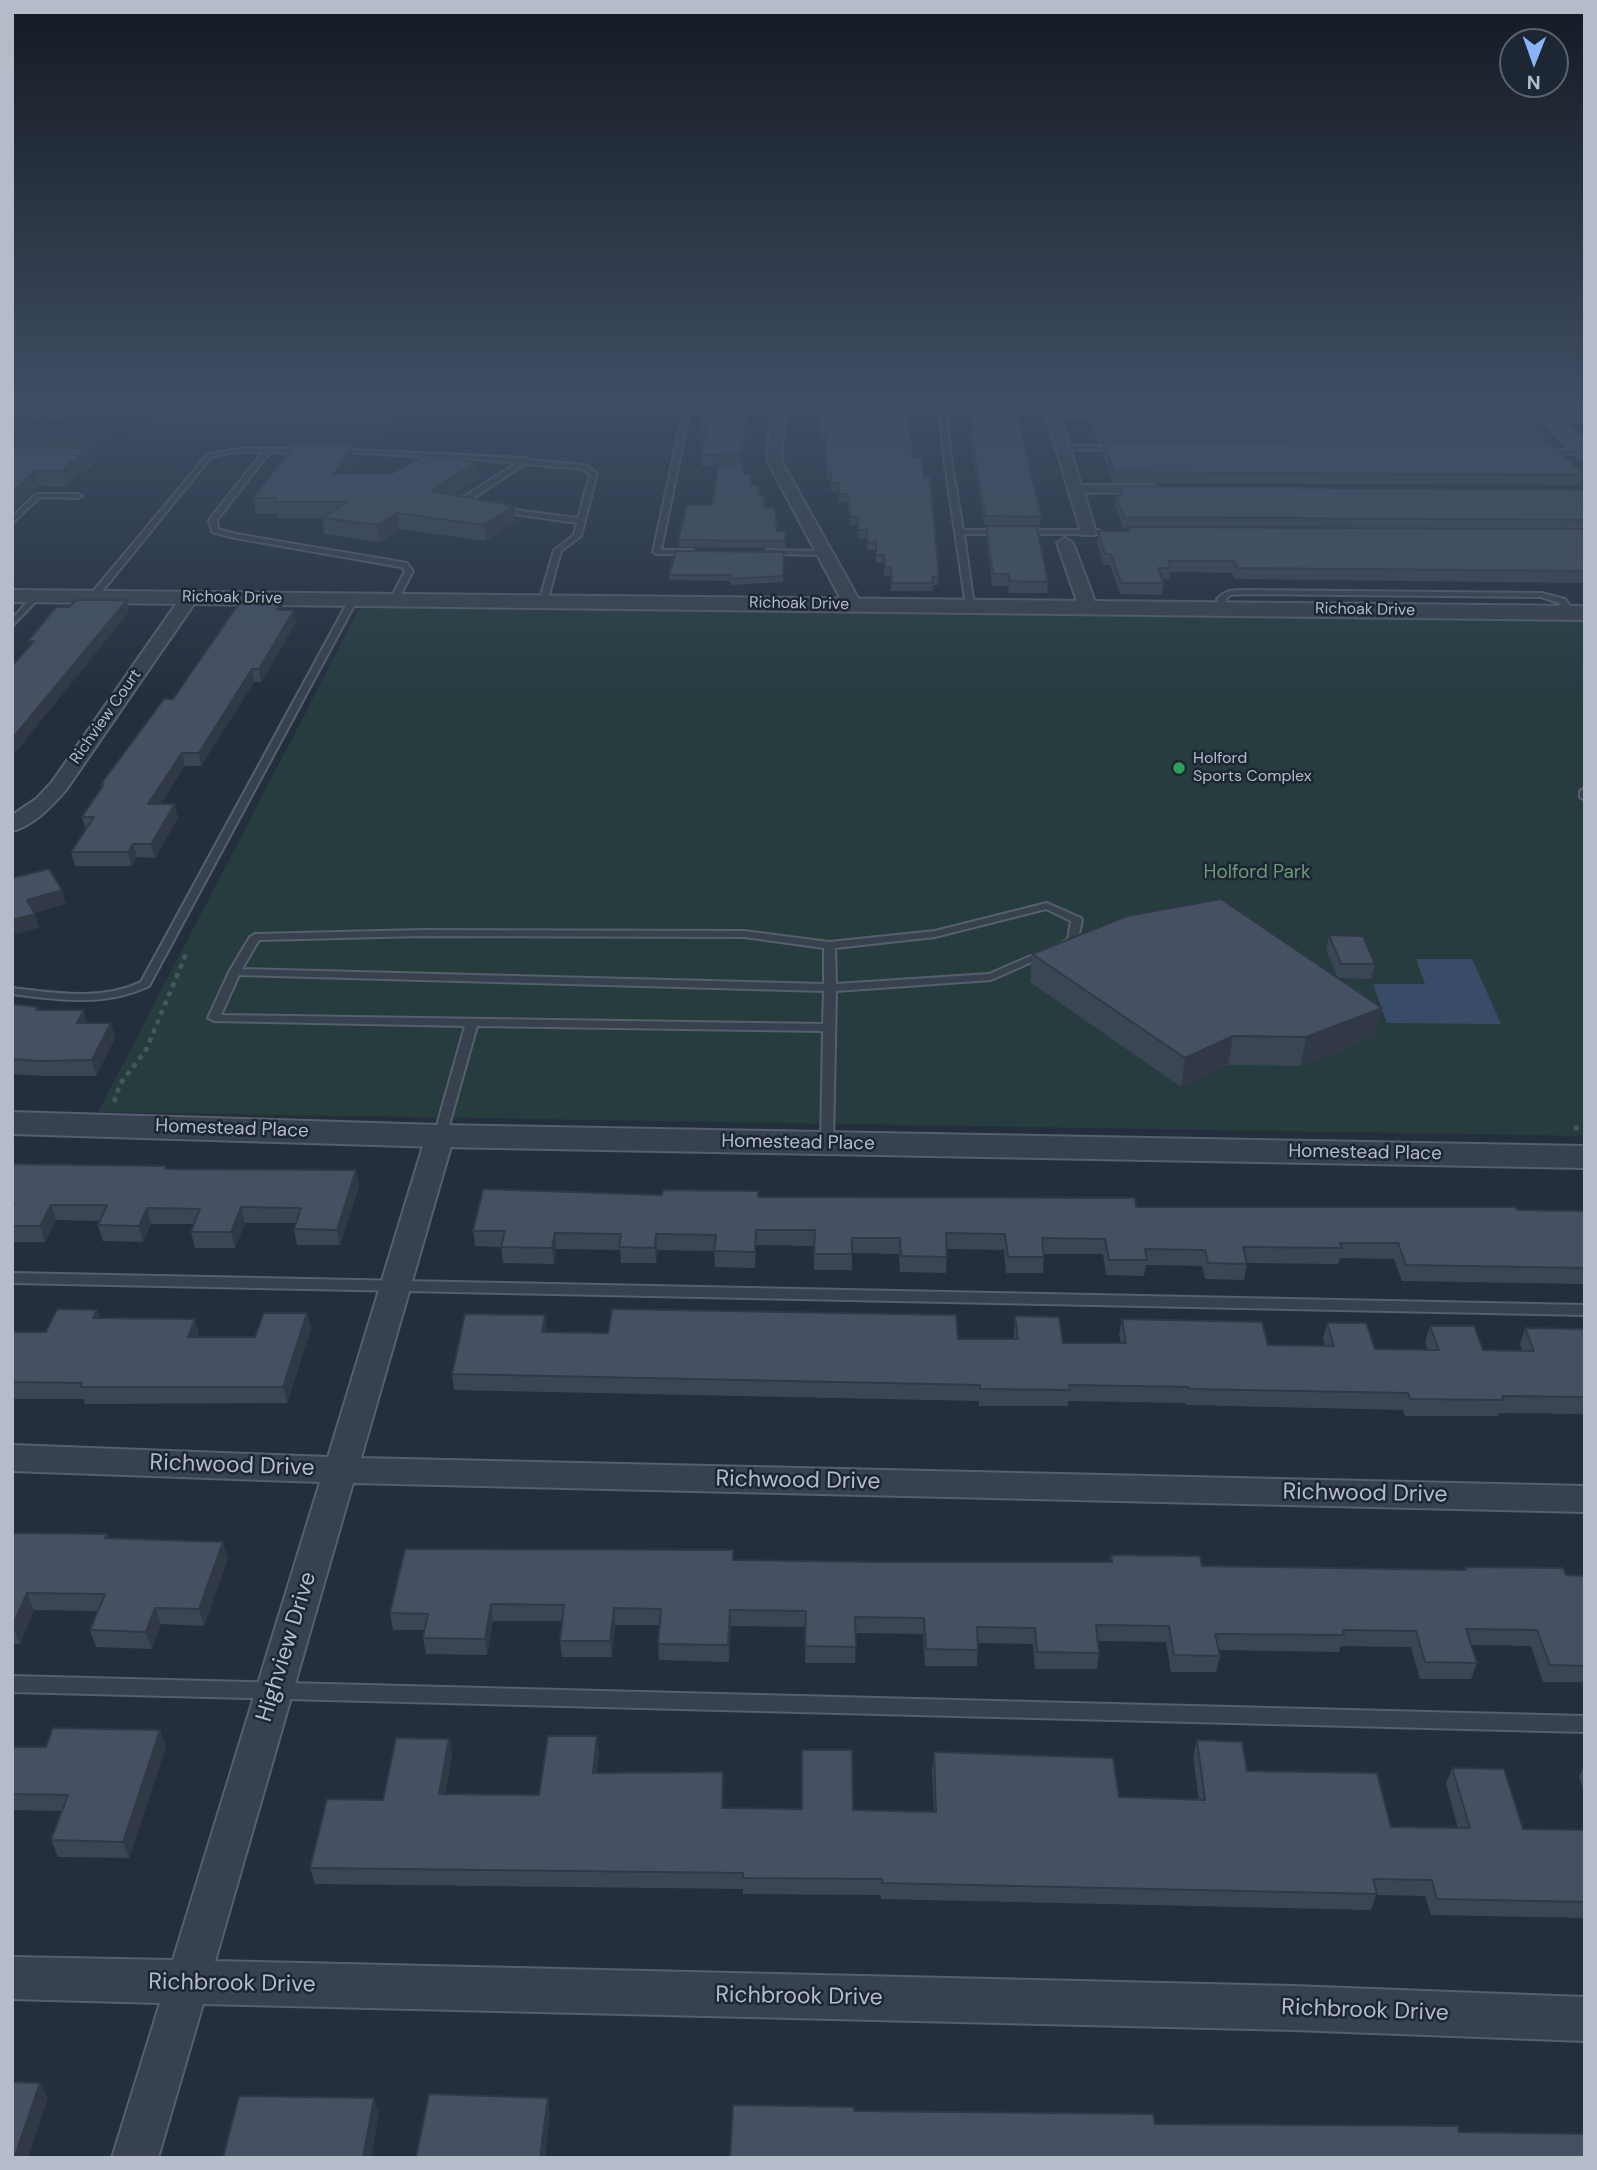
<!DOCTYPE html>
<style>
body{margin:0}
#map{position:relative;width:1597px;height:2170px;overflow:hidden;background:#242f3e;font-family:"DM Sans",sans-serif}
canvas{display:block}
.frame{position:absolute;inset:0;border:14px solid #b4bcc9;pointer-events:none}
.north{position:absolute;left:1499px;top:28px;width:70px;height:70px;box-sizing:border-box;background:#1d2633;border:2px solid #59626f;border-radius:50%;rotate:181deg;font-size:19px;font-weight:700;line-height:28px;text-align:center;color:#b4bcc9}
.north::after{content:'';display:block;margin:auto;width:24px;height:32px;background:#8ab4f8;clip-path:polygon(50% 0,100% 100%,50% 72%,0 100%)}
</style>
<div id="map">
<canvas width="1597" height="2170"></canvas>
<div class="frame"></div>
<div class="north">N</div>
</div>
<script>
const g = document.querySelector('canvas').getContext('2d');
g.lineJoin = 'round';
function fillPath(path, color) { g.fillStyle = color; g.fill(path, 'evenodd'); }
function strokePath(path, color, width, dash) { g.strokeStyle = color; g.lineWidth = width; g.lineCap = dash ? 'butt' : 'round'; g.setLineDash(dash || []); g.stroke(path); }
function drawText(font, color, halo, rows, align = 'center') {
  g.font = font + ' "DM Sans",sans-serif'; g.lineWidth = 5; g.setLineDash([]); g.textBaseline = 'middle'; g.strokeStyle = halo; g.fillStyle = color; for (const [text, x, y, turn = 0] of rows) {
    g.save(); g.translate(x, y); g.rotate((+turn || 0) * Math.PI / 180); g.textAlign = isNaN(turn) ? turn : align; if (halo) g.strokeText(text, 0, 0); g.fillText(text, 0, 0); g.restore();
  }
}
const green = new Path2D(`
 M12 399H124L112 411 98 414H12Z
 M434 399C461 399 485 411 513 411 543 411 570 399 599 399 563 417 464 429 434 399Z
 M167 402H403L382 440H132Z
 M12 421H32L25 429H112L85 454H12Z
 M362 604 1585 619V1136L98 1112Z`);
const water = new Path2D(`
 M1416 959H1472L1501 1024 1387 1023 1373 984H1425Z`);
const pathFar1 = new Path2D(`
 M12 416 67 417
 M79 469H86L90 465`);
const path = new Path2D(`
 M114 1102 120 1084 146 1050 186 954
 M1574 1128H1585`);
const service = new Path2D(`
 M686 399H692L661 550H692L696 552 692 554H657L653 552Z
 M939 399H945L950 451 963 530H1000L1004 532 1000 534H964L974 606 970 608 966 606 943 451Z
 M1062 446H1118L1121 448 1118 450 1060 449V447Z
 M244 448 305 449 308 451 305 453 270 452 217 520 218 529 236 534 407 563 413 571 397 602 390 600 405 571 401 567 235 538 212 532 209 520 263 452C245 451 228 452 211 457L96 599H90V595L207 455Z
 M337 449 526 458 529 460 585 465 597 473 581 536 561 551 547 602 543 604 539 602 554 550 574 535 577 523 499 512 495 510 499 508 578 518 590 474 583 469 525 464 469 501V505L474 507 470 509 463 508 462 498 517 463 463 458 335 452V450Z
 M1546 450H1584L1585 454 1544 453 1543 452Z
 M36 494H78L82 496 78 498 40 497 12 523V517Z
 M1019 530H1098L1102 532 1098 534H1022L1018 532Z
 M767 550 825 551 829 553 825 555 770 554H767Z
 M1245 590 1542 593 1565 599 1575 613 1568 615 1559 603 1541 597 1245 594 1230 595 1225 600 1229 609 1222 611 1217 599C1225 590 1233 590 1245 590Z
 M34 594 41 596 12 626V619Z
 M350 598 357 600 149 986C105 1007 59 1000 12 994V988C56 993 100 1001 141 982Z
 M1585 788V800L1580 797V791Z
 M1047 903 1081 918 1082 920 1077 943 1067 948H1059L1057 946 1068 939 1071 921 1046 909 935 937 835 948 836 984 989 974 1042 951 1046 950 1052 953 991 980 836 991 833 1144 827 1148 821 1144 823 1031 477 1026 446 1136 440 1140 434 1136 465 1026 214 1021 208 1018 229 972 250 937 255 934 422 930 744 931 829 942 935 931ZM422 936 744 937 824 948V984L242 969 259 940ZM239 975 824 991 823 1024 221 1015Z
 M12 1273 1585 1305V1315L12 1283Z
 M12 1676 1585 1716V1732L12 1692Z`);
const minor = new Path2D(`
 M774 399H788L781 455 783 464 862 605 859 609 853 610 844 605 769 464 767 455Z
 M1041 399H1055L1057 408 1132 409V415L1127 416H1060L1081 485H1152L1157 486 1159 489 1157 492 1084 493 1096 532 1094 535H1082Z
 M1491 412 1585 413V421L1486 419 1484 416Z
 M1065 538 1073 543 1097 607 1094 611H1082L1079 607 1057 543Z
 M189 593 198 598 66 790C52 806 33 826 12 831V815L36 799 52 782 183 594Z
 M440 1128 450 1130 454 1136 361 1458 1585 1486V1512L353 1483 215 1961 1293 1986 1585 1997V2041L1293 2030 203 2004 158 2158H112L160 2003 12 1999V1957L173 1960 320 1482 12 1471V1445L328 1457 426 1136 430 1130Z`);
const tertiary = new Path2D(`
 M12 590 1585 606V620L12 602Z
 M12 1112 440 1125 1585 1146V1168L440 1147 12 1134Z`);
const secondary = new Path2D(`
 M1521 399H1541L1585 442V459L1578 457Z
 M1562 399H1582L1585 402V419L1578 417Z`);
const wall = new Path2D(`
 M706 399H751L741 464 744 474 759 496 777 531H786L785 548 679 547 678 540 712 505 718 466H701V455L705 434H702L701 424Z
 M817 399 913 457 924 477 939 577 938 585H933V591H891L890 576H884V563H876V550H867V538H858L857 525H850L847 502H839V491H831V480H826L825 439H818Z
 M967 399H1014L1041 517 1040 528H1037L1048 582 1047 593H1009L1008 586H992L986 537V528H985L970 439V429H972Z
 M1083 399H1511L1508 410 1085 406Z
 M1091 409 1546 437 1544 446 1584 475 1581 485 1113 483 1102 452 1103 444H1099L1090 419Z
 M352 445 354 461 346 474 479 478 453 495 515 522 486 541 400 529 380 542 324 534 322 518H278L277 514H256L253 498Z
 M12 447 86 448 90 463 66 487 39 486Z
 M1119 486 1585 490V583L1235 579 1232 573 1170 572 1169 579H1162L1164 583 1162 595 1120 594 1110 565H1104L1097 542 1098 531H1127V528H1123L1115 506Z
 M784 552 783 582 731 585 730 581 669 580V575Z
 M284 610 296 622 261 682H254L201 766H185L160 804 178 818 155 858 137 857 131 866H75L71 852 86 830 82 817 102 787 101 784 173 699Z
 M1329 935 1375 964 1371 979 1338 978 1326 950Z
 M1032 954 1375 1037 1301 1066 1228 1065 1181 1087 1030 982Z
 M12 1004 38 1007 39 1010 88 1023H111L115 1038 96 1076H43L12 1074Z
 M12 1164 167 1169 356 1170 359 1186 340 1245H297L294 1229 296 1223H245L235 1248H195L191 1232 194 1224H151L143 1242 103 1241 98 1225 100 1221 56 1220 45 1242H12Z
 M758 1197 1136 1207 1585 1211V1284L1402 1281 1394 1259 1340 1258 1338 1264 1247 1263 1244 1280 1205 1279 1202 1266 1146 1265 1144 1276 1106 1275 1103 1254H1044L1043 1273H1006L1004 1250 947 1249 946 1273 900 1272 899 1254 852 1253V1270H814V1246L756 1245 755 1268 715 1267 714 1251 657 1250 656 1263H621L620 1250 556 1249 554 1264 503 1263 501 1247 475 1246 473 1231Z
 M97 1310 100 1318 195 1319 199 1337H255L307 1313 311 1329 287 1403 85 1404 84 1399H12V1332H46Z
 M1015 1316 1063 1343H1121L1119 1335 1122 1319 1268 1345 1325 1346 1323 1339 1327 1323 1375 1349 1428 1350 1425 1342 1430 1326 1483 1350 1522 1351 1520 1344 1525 1328 1585 1329V1414L1499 1413 1498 1416H1405L1403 1410 1186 1405V1403L1068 1401V1406H979V1401L454 1390 452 1374 958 1339H1014V1332Z
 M12 1533 107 1534 108 1538 228 1558 204 1626 161 1624 152 1649 96 1647 90 1630 98 1611 34 1610 20 1644H12Z
 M733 1550 734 1560 877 1562H1110L1111 1555 1202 1566 1463 1570 1465 1567 1566 1575 1585 1576V1682H1543L1531 1646 1472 1645 1477 1663 1471 1679H1420L1411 1647 1341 1646 1339 1652 1219 1650 1220 1656 1216 1672H1171L1166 1642 1098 1641 1099 1653 1097 1669H1035L1033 1644 978 1643 977 1666H925L923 1634 856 1633 855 1663H805L806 1627 731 1626 729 1662 659 1660 658 1644 660 1625H615L612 1657H562L560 1641 562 1621H493L487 1655 426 1654 423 1638 425 1630H393L390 1613Z
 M449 1739 452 1755 445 1794 539 1795 599 1753 597 1773 723 1772V1808L934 1812 932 1769 934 1752 1119 1797 1199 1800 1193 1757 1197 1740 1247 1771 1391 1827 1458 1828 1446 1784 1452 1768 1523 1829 1585 1830V1918L1431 1915 1425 1896 1376 1895 1371 1910 881 1899V1895L743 1894V1889L315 1884 310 1868Z
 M166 1746 129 1858 58 1857 51 1840 62 1811 12 1810V1747Z
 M1585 1764V1793L1579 1777Z`);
const shadedWall = new Path2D(`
 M750 399H751L741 466 740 456Z
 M352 445 354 461 336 490 334 474Z
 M86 448 90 463 66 487 62 471Z
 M477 462 479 478 433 507 431 491Z
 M35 471 39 486 12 512V493Z
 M514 506 515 522 486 541 484 525Z
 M397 513 400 529 380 542 377 525Z
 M127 600 129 612 12 757V739Z
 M282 602 284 614 277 610Z
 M294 610 296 622 261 682 259 669Z
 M252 669 254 682 201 766 199 753Z
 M182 753 185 766 151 818 148 804Z
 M175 804 178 818 155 858 151 844Z
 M133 844 137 857 131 866 128 852Z
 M62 890 66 904 31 914 27 900Z
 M35 914 39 928 12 935V920Z
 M1382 1008 1375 1037 1301 1066 1306 1037Z
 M84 1010 88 1025 77 1023Z
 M111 1023 115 1038 96 1076 92 1060Z
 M1233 1036 1228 1065 1181 1087 1185 1058Z
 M356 1170 359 1186 340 1245 337 1230Z
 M51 1205 56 1220 45 1242 40 1226Z
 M241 1207 245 1223 235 1248 231 1232Z
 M147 1208 151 1224 143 1242 139 1226Z
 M756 1230V1245L755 1268V1252Z
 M555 1233 556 1249 554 1264 552 1248Z
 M656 1234 657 1250 656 1263 655 1248Z
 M97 1310 102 1326 93 1318Z
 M307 1313 311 1329 287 1403 283 1387Z
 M545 1315 547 1331 544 1348 542 1332Z
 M195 1319 199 1335 192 1353 188 1337Z
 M223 1542 228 1558 204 1626 199 1609Z
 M27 1593 34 1610 20 1644 13 1627Z
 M491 1604 493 1621 487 1655 485 1639Z
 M155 1608 161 1624 152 1649 146 1632Z
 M614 1608 615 1625 612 1657 610 1641Z
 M730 1610 731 1626 729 1662 728 1645Z
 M160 1730 166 1746 129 1858 123 1842Z
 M597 1736 599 1753 594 1789 593 1773Z
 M449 1739 452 1755 442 1810 439 1794Z
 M40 2083 48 2098 28 2158H14Z
 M374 2098 379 2114 371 2158H363Z
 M548 2098 550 2113 545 2158H540Z`);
const building = new Path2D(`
 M706 399H750L740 456 701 455 707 424H701Z
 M817 399H907L913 457H921L924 477H930L939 577H932L933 583H892L891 568H885L884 555H876V542H867V530H858V517H850L847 494H839V483H831V472H826L825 432H818Z
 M970 399H1014L1041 517 985 516 970 429H975Z
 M1091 409 1523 413 1546 437 1100 433Z
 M1103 442 1555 446 1584 475 1114 472Z
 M294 445H352L334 474H391L425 455 477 462 431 491 514 506 484 525 397 513 377 525 322 518 348 502H275L277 498H253Z
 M12 447 86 448 62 471H35L12 493Z
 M718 464H744L743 474H752L751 485H759L758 496H765L764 508H775L777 531H786L785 541 678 540 687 505H712Z
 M1119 486 1585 490V520L1124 517 1116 496H1122Z
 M986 526H1037L1048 582 1010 581 1009 574H993Z
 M1127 527 1585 529V571L1237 568 1234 561H1168L1171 568H1158L1164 583H1121L1111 554H1105L1098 531H1129Z
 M676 551 784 552 783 576 730 579 731 575H669Z
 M76 600H127L12 739V666L34 641H28L56 607H69Z
 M240 602H282L277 610H294L259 669H252L199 753H182L148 804H175L151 844H133L128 852H71L94 817H82L104 784H101L164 699H173Z
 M49 869 62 890 27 900 35 914 12 920V878Z
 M1221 899 1382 1008 1306 1037 1233 1036 1185 1058 1032 954 1127 916Z
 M1329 935 1363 936 1375 964H1341Z
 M12 1004 38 1007 36 1010H84L77 1023H111L92 1060 39 1061 12 1059Z
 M12 1164 166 1166 165 1169 356 1170 337 1230 294 1229 301 1208 241 1207 231 1232H191L200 1209 147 1208 139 1226 98 1225 107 1205H51L40 1226H12V1208L14 1204H12Z
 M483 1189 662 1195 663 1190 758 1191V1197L1135 1198 1136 1207H1516L1517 1210 1585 1211V1268L1406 1265 1398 1243H1340L1342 1248 1243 1247 1247 1264 1208 1263 1205 1250 1145 1249 1147 1260H1109L1105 1239 1042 1238 1044 1257H1008L1005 1234 946 1233 947 1257 901 1256 900 1238H852V1254H814L815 1230H756L755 1252 714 1251 716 1235 656 1234 655 1248 619 1247 621 1234 555 1233 552 1248 501 1247 505 1231H473Z
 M57 1309 97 1310 93 1318 195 1319 188 1337H255L264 1313H307L283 1387H80L82 1383 12 1382V1332H46Z
 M612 1309 956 1315 958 1339H1018L1015 1316 1059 1317 1063 1343H1126L1122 1319 1262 1322 1268 1345 1334 1346 1327 1323H1366L1375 1349 1439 1350 1430 1326H1474L1483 1350 1534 1351 1525 1328 1585 1329V1397L1502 1396 1504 1400 1410 1399 1408 1393 1189 1389V1387L1069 1385 1070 1390 980 1389V1385L452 1374 465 1314 545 1315 542 1332 608 1333Z
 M12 1533 107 1534 105 1538 223 1542 199 1609 155 1608 146 1632 90 1630 105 1594 27 1593 12 1627Z
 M405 1549 733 1550V1560L877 1562H1112L1111 1555 1200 1556 1202 1566 1466 1570 1465 1567 1563 1568 1566 1575 1585 1576V1666L1550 1665 1537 1630 1466 1629 1477 1663 1425 1662 1416 1631 1343 1630 1344 1635 1215 1634 1220 1656 1174 1655 1169 1626 1096 1625 1099 1653 1037 1652 1035 1628 977 1627 978 1650 926 1649 924 1618 855 1617 856 1647 805 1646 806 1611 730 1610 728 1645 658 1644 661 1609 614 1608 610 1641H560L564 1605 491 1604 485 1639 423 1638 428 1614 390 1613Z
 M53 1728 160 1730 123 1842 51 1840 68 1795 12 1794V1747H46Z
 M548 1736H597L593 1773 723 1772 722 1808 802 1809V1750H852L853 1810 936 1812 934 1752 1113 1758 1119 1797 1205 1800 1197 1740 1242 1742 1247 1771 1377 1773 1391 1827 1470 1828 1452 1768 1504 1769 1523 1829 1585 1830V1902L1437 1899 1432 1880 1373 1879 1377 1894 882 1883V1879L743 1878V1873L310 1868 327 1799 383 1800 396 1738 449 1739 439 1794 539 1795Z
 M12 2082 40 2083 14 2158H12Z
 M429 2094 548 2098 540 2158H416Z
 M239 2096 374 2098 363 2158H223Z
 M733 2105 854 2107V2111L1153 2114 1155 2124 1458 2126 1459 2132 1585 2134V2158H730Z`);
const markers = [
 [1179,768,7,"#2e9e5b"]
];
const farStreetnames = [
 ["Richoak Drive",232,598,1],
 ["Richoak Drive",799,604,1],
 ["Richoak Drive",1365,610,1],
 ["Richview Court",106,717,-55]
];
const farPoinames = [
 ["Holford",1193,759],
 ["Sports Complex",1193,777]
];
const parkNames = [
 ["Holford Park",1257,873]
];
const streetNames = [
 ["Homestead Place",232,1129,2],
 ["Homestead Place",798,1143,1],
 ["Homestead Place",1365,1153,1]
];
const nearStreetnames = [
 ["Richwood Drive",232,1466,2],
 ["Richwood Drive",798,1481,1],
 ["Richwood Drive",1365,1494,1],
 ["Highview Drive",287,1647,-73],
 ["Richbrook Drive",232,1984,1],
 ["Richbrook Drive",799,1997,1],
 ["Richbrook Drive",1365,2011,2]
];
fillPath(green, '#263c3f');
fillPath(water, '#394c67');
strokePath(service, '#565f6c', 4);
strokePath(minor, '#565f6c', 4);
strokePath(tertiary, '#565f6c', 4);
strokePath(secondary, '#565f6c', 3);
strokePath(pathFar1, '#44595c', 2.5, [2.5, 2.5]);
strokePath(path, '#44595c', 4.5, [5, 5]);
fillPath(service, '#38414e');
fillPath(minor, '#38414e');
fillPath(tertiary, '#38414e');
fillPath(secondary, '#465061');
fillPath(wall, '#3b4654');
fillPath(shadedWall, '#303945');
fillPath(building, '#455162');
strokePath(building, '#303945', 2);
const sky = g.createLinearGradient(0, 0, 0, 703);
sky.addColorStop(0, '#141a22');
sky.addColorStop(0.57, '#3f4d63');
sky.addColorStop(1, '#3f4d6300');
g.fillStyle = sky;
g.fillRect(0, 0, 1597, 703);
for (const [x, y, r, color] of markers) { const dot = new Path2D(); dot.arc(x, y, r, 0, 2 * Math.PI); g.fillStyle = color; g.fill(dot); strokePath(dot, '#1d2633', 2.5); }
drawText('16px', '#b4bcc9', '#1d2633', farStreetnames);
drawText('16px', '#b4bcc9', '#1d2633', farPoinames, 'left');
drawText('19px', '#6b9a76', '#1d2633', parkNames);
drawText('19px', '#b4bcc9', '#1d2633', streetNames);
drawText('23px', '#b4bcc9', '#1d2633', nearStreetnames);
</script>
